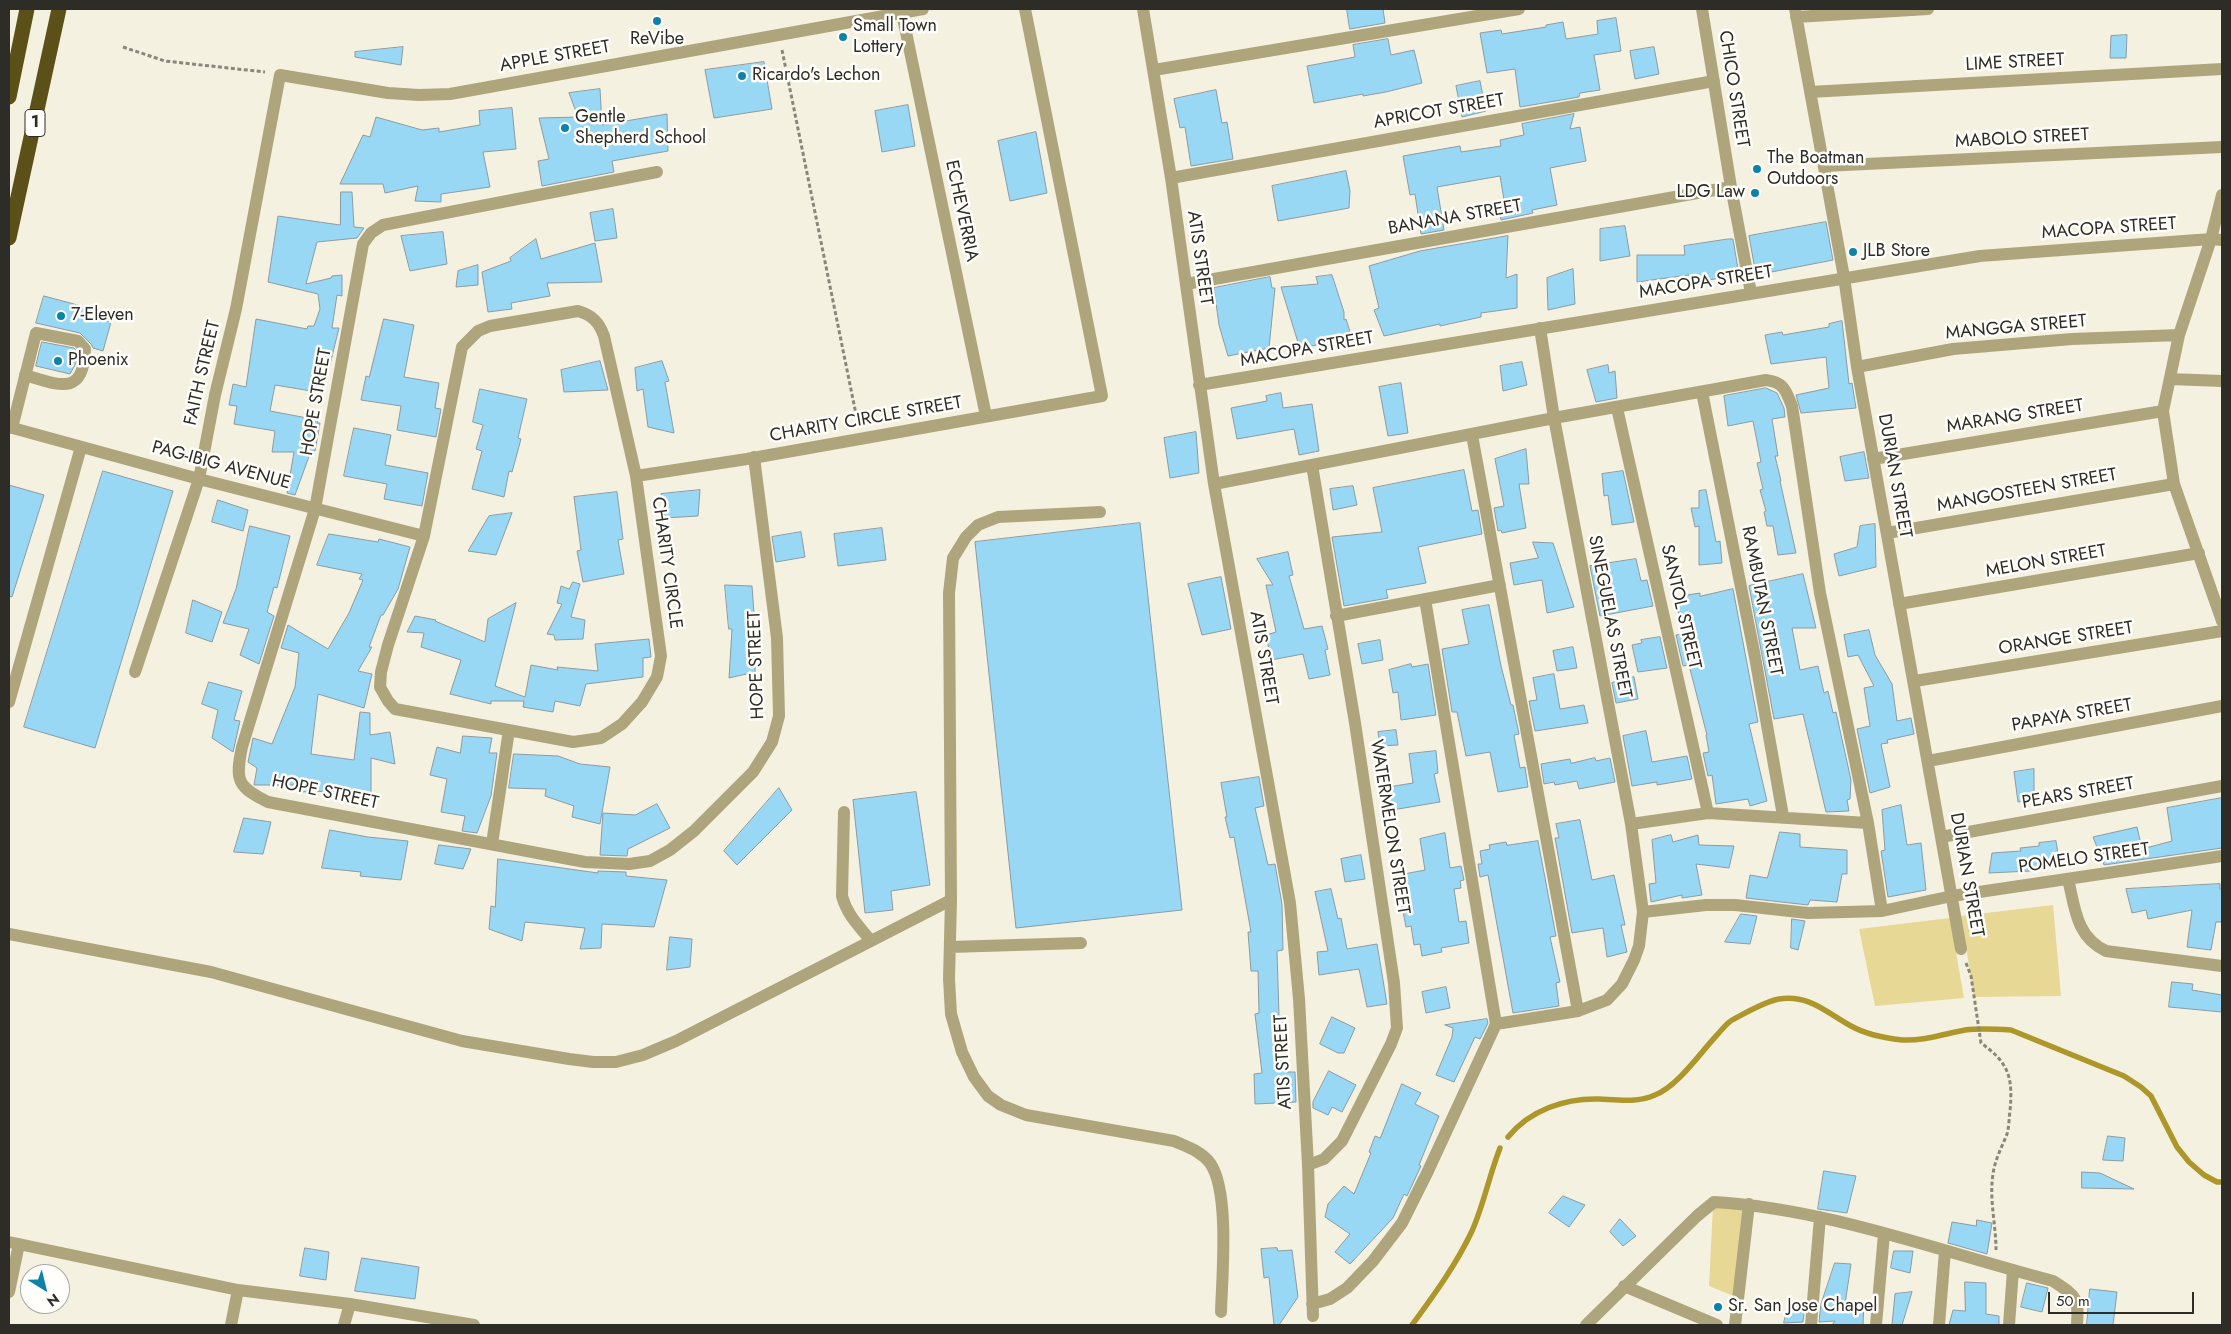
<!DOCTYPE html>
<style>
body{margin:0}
#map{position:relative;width:2231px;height:1334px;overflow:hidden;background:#f5f1e0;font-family:Jost,sans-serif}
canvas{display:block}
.frame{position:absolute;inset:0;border:10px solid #2d2c26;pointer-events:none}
.north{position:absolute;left:20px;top:1264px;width:50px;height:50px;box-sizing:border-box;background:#fffefb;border:1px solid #abaaa6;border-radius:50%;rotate:144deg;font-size:14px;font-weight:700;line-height:20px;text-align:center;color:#2d2c26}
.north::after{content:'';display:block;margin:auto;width:18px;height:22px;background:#0d82a8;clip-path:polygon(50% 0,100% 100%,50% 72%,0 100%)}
.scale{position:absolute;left:2048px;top:1292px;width:146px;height:22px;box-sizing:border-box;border:2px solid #2d2c26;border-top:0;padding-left:6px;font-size:15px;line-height:18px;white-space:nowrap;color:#2d2c26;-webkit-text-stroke:4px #fffefb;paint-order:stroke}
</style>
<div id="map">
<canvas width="2231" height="1334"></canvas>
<div class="frame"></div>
<div class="north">N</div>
<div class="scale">50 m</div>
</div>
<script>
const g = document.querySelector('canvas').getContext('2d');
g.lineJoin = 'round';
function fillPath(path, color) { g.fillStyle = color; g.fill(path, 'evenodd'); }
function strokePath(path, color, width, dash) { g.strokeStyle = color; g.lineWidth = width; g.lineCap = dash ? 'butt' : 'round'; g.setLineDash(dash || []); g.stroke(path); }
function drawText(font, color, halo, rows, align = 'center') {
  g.font = font + ' Jost,sans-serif'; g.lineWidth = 5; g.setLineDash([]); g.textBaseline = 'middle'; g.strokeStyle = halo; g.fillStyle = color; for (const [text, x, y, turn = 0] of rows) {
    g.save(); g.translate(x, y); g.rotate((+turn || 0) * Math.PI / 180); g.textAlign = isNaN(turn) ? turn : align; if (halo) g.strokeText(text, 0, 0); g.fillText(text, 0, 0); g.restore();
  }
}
const green = new Path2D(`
 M2053 905 2061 996 1974 997 1961 916Z
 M1950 918 1964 998 1875 1006 1859 929Z
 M1713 1206 1745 1208 1736 1297 1709 1286Z`);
const stream = new Path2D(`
 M1508 1137C1530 1110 1565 1098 1599 1099 1618 1100 1637 1103 1655 1095 1678 1086 1700 1053 1717 1035 1722 1030 1727 1022 1734 1019 1747 1012 1764 1002 1779 999 1809 994 1827 1013 1851 1026 1867 1035 1884 1038 1902 1040 1924 1041 1944 1034 1965 1030 1980 1028 1996 1029 2011 1030L2124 1076 2141 1087 2151 1096 2177 1147 2189 1162 2204 1175 2217 1182H2222
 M1412 1325C1434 1295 1456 1265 1472 1231 1484 1204 1489 1176 1500 1148`);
const building = new Path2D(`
 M1347 9H1383L1385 23 1350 29Z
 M1616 18 1621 51 1594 55 1600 90 1580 93 1579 97 1520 107 1515 69 1487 73 1480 33 1501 30 1502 34 1546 27V25L1563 22 1566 39 1598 34 1597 21Z
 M2127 35 2126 58H2110L2111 36Z
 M1388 39 1391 55 1414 50 1422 83 1386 92 1363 96V94L1314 103 1307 66 1355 57 1353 45Z
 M403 47 401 65 355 57V52Z
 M1654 47 1659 74 1635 79 1630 51Z
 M764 62 772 109 714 118 705 70Z
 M1480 81 1486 111 1462 117 1456 86Z
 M600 89 602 125 667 114 668 151 612 161 614 172 542 186 538 161 549 159 539 118 578 117 569 93Z
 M1216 90 1222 123 1227 122 1233 159 1191 166 1185 127 1180 128 1174 99Z
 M908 105 915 146 882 152 875 111Z
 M512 108 516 149 483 152 490 187 441 194V202L415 201 418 186 385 193 383 184H340L363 135 370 137 376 117 422 130 439 128V132L480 125 479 111Z
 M1574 114 1570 129 1580 127 1586 161 1550 168 1557 205 1532 210 1533 213 1501 220 1499 207 1505 206 1500 176 1437 187 1444 230 1421 234 1415 194 1410 195 1403 156 1460 146 1461 152 1501 146 1500 140 1524 135 1522 124Z
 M1036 132 1047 193 1010 201 998 141Z
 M1346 171 1350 191 1349 208 1278 221 1272 186Z
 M341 192H352L354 227 364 228 357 238 317 242 306 284 331 278 332 276 342 275V296L337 295 332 328H339L323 393 275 385 270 411 318 420 317 423H320L315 451H311L295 495 287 493 294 452H272L275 431 234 424 237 406 229 405 233 384 246 387 256 319 307 329 308 326H314L320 309 318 294 268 282 278 216 340 225Z
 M613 209 617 238 595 241 590 213Z
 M1826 222 1833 260 1756 275 1749 236Z
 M1625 226 1630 256 1600 261V229Z
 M443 232 447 264 410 271 401 236Z
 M1508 236 1506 278 1517 274V308L1481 313V317L1440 326V324L1384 336 1374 310 1379 308 1369 266 1420 251Z
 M536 239 541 259 595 243 602 282 547 283 550 296 511 303 512 309 488 312 482 272 511 261 510 258Z
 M1728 239H1733L1739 275 1690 283 1689 275 1637 282V255H1685L1684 246Z
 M478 265V285L456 287 458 271Z
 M1573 269 1575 304 1548 310 1547 278Z
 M1332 275 1344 312V320L1346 319 1351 335 1328 339V342L1300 349 1281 287 1318 284 1316 277Z
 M1270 277 1272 288H1275L1269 348 1228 356 1219 325 1214 288Z
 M44 296 85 307 83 314 111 322 103 351 93 348 91 344 80 333 36 323Z
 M384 319 414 325 404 377 439 383 435 408 441 409 436 437 397 430 401 406 361 400 366 376 369 377Z
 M1842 321 1849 384 1852 383 1856 408 1801 413 1796 395 1829 388 1826 357 1771 364 1765 335 1782 332 1783 335 1829 327V324Z
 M42 342 74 348 77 352 76 363 70 374 36 366Z
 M600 361 608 390 564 392 561 370Z
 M662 361 669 381 665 382 674 433 648 427 643 389 637 391 635 368Z
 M1522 362 1527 385 1503 391 1500 366Z
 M1608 365 1609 373 1615 371 1617 398 1596 402 1587 370Z
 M1401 383 1408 433 1388 436 1379 387Z
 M1766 388 1777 393 1784 408 1785 417 1772 419 1778 456H1775L1781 481H1780L1796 553 1778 555 1773 526H1767L1764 512 1766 511 1760 490 1763 489 1757 463 1761 462 1753 421 1728 426 1724 396Z
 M480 389 527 399 518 438 521 439 512 472 509 471 504 497 472 489 482 451 476 449 483 425 473 422Z
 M1281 393 1283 408 1312 404 1319 451 1299 455 1294 429 1237 439 1231 408 1267 401 1266 396Z
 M354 428 391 435 385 465 428 473 422 506 384 499 387 484 344 476Z
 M1196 432 1199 473 1170 478 1164 438Z
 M1526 449 1529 484H1519L1526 528 1502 533 1501 530 1498 531 1494 508 1504 506 1495 459Z
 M1864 452 1869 478 1845 481 1840 457Z
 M1464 470 1472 511 1478 510 1482 534 1418 547 1426 583 1386 590 1388 598 1344 606 1332 537 1382 532 1373 488Z
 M103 471 173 491 95 748 24 727Z
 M1623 471 1634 522 1612 525 1608 495 1604 496 1602 474Z
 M9 485 44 495 12 597 9 596Z
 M1353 486 1357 505 1333 510 1330 489Z
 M700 490 698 516 665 518 661 494Z
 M1706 490 1716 542 1720 541 1722 563 1699 565V526L1695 527 1691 508H1699V491Z
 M617 492 623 539 618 540 624 574 583 582 577 551 581 550 574 497Z
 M218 500 248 510 243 531 212 522Z
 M512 513 496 555 468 551 489 516Z
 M1140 523 1182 910 1016 928 975 542Z
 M1875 524 1876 567 1839 576 1834 554 1857 547 1860 526Z
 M250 526 290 536 277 588 274 587 267 612 274 616 259 664 240 655 249 629 223 623 236 589Z
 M882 528 886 560 838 566 834 534Z
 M801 532 805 557 776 562 772 537Z
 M329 534 378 542 379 539 410 547 398 589 383 615H381L369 647H372L358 671 372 674 364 708 318 694 311 754 354 760 360 712 370 713V735L390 732 395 764 371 758V800L337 795 338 791 299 792 300 785H254L257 768 248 762 253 738 272 744 295 687 299 653 281 648 288 625 328 649 349 613 363 580 359 579 362 574 317 565Z
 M1533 542 1553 543 1574 607 1547 613 1542 580 1514 585 1510 563 1538 558Z
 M1288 552 1293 575 1289 576 1304 629 1322 626 1328 649 1325 650 1330 675 1309 679 1303 654 1271 660 1266 635 1276 632 1266 585H1273L1257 559Z
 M1636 559 1641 581 1647 580 1653 606 1600 616 1590 566Z
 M1803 574 1816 628H1792L1800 670 1818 666 1824 693 1828 691 1833 713 1836 712 1851 780 1850 799 1847 800 1849 811 1826 812 1803 714 1774 719 1749 586Z
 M1221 577 1231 629 1202 635 1188 584Z
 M573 582 580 584 571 617 585 620 583 639 555 640 554 635 547 634 562 604 557 603 561 586 569 589Z
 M725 585 752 586 756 641 755 672 729 678 732 629H729Z
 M1733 589 1758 722 1749 724 1767 801 1750 806 1748 799 1716 804 1712 775 1708 776 1703 753 1709 752 1706 735H1707L1689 665 1683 666 1676 635 1683 634 1675 597 1700 593V596Z
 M193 600 222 612 212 642 186 633Z
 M516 603 495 686 525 697 531 665 558 670 557 667 598 671 595 644 649 639 651 657 643 658V677L586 684 580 706 555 701 553 712 523 707 524 701H491V704L450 694 461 660 421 647 424 633 407 632 415 616 436 620 435 621 485 642 488 619Z
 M1489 605 1501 666 1511 705H1513L1519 734 1514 735 1520 768 1525 767 1528 787 1498 792 1490 752 1466 756 1457 712H1452L1442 649 1469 644 1462 610Z
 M1869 630 1875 655 1892 684 1897 721 1911 718 1914 734 1887 740 1888 743 1881 744 1890 787 1870 793 1857 729 1870 726 1864 688 1874 686 1858 655 1848 657 1844 635Z
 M1660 637 1667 668 1638 672 1632 645 1642 643 1641 640Z
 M1380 640 1383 660 1362 664 1358 644Z
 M1573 647 1577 668 1557 671 1553 651Z
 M1411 664 1412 667 1428 664 1436 715 1401 720 1398 692 1393 693 1389 670Z
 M1554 674 1560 709 1584 705 1588 723 1535 731 1529 701 1537 700 1533 678Z
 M1634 677 1638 699 1616 703 1612 683Z
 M209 682 242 691 234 720 240 721 233 752 212 738 218 710 202 704Z
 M1396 730 1398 745 1380 746 1378 732Z
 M1646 731 1652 762 1687 756 1692 779 1657 785V782L1632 786 1623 736Z
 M463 736 492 738 489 753H497L491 796 477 833 462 831 465 816 441 812 447 779 430 775 437 747 460 753Z
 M1436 751 1438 773 1434 774 1440 802 1386 811 1382 788 1413 783 1409 754Z
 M514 754 558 756 580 764 610 767 600 824 572 817 574 806 545 796 546 789 509 788Z
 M1595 758 1596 761 1610 758 1615 782 1579 789 1577 781 1555 785 1554 782 1544 784 1541 764 1570 759 1571 763Z
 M2034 769V799L2018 802 2014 772Z
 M1259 777 1264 806 1255 808 1268 865 1275 864 1282 904 1283 950 1277 951 1279 1016H1282L1285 1037V1072H1295L1296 1102 1255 1104 1254 1074 1262 1073 1255 1014 1259 1013 1258 971H1251L1248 932H1251L1234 837 1230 838 1225 817H1227L1221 783Z
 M779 788 792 810 737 865 724 851Z
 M916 792 930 885 891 891 893 910 865 913 853 800Z
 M2222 798V848L2104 865 2093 837 2137 827 2142 849 2172 841 2167 808Z
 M657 804 670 828 628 849 627 856 600 855 603 813 635 815Z
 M1901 805 1907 845 1921 843 1926 890 1888 897 1881 851 1885 850 1882 810Z
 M244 818 271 822 263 854 234 852Z
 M1580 820 1592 880 1614 875 1625 925H1621L1627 952 1607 957 1603 928 1572 933 1555 838H1559L1556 824Z
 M330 830 368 837 408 841 401 880 360 876 361 872 322 868Z
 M1780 832 1800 834V847L1847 850V874H1842L1837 902 1810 900 1808 905 1746 898 1750 875 1767 878Z
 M1445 833 1450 868 1461 866 1464 880 1460 881 1461 888 1454 889 1459 922 1466 921 1469 943 1441 948 1442 952 1422 956 1420 944 1414 945 1411 926 1406 927 1401 901 1408 900 1404 874 1425 870 1420 839Z
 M1671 835 1673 842 1698 835 1699 845 1734 846 1729 868 1696 864 1702 895 1682 898V895L1651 902 1649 884 1656 883 1652 840Z
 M1538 841 1556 936 1550 937 1560 982 1556 983 1559 1006 1513 1013 1488 875 1480 877 1478 864H1482L1480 851 1490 849 1489 845 1506 842 1507 845Z
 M2056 841 2060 866 2039 867V870L2030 871 1989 873 1992 853 2021 851 2020 848 2039 846V843Z
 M439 845 471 849 463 869 435 864Z
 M1361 855 1365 879 1345 882 1341 859Z
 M498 859 598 873V871L626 872V876L667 880 654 927 602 924 601 948 580 949 585 928 525 922 522 941 489 929 491 906 495 907Z
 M2220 884V889H2222V922H2216L2211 950 2187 947 2192 910 2148 919 2146 910 2132 913 2126 889Z
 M1331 889 1338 919 1341 918 1347 949 1377 944 1387 1004 1367 1007 1359 969 1319 975 1317 952 1328 951 1315 892Z
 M1741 914 1757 916 1750 944 1725 942Z
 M1792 919 1805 921 1798 950 1791 948Z
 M670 937 692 939 690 967 667 970Z
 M2172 982 2193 984 2192 990 2222 995V1012L2169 1007Z
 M1446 987 1450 1008 1426 1013 1422 992Z
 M1332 1017 1355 1028 1344 1053H1338L1320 1044Z
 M1487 1019 1488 1023 1480 1039 1475 1037 1454 1082 1436 1075 1452 1037 1453 1028 1445 1025Z
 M1329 1071 1356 1085 1342 1112 1332 1107 1328 1115 1313 1108V1102Z
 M1402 1084 1421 1093 1415 1104 1439 1116 1419 1165 1421 1166 1407 1196 1404 1194 1393 1218 1350 1264 1335 1252 1350 1234 1325 1217 1328 1204 1344 1186 1354 1194 1371 1153 1369 1152 1375 1136 1380 1138Z
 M2108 1136 2125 1138 2123 1161 2103 1160Z
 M1824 1171 1856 1176 1847 1213 1818 1209Z
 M2082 1172 2100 1173 2134 1189 2082 1188Z
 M1563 1196 1585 1205 1569 1227 1549 1213Z
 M1620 1219 1636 1236 1623 1246 1610 1232Z
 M1977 1220 1992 1223 1987 1254 1948 1243 1952 1222 1976 1226Z
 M305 1248 329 1252 326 1280 300 1276Z
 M1277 1248 1278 1251 1292 1250 1298 1297 1279 1325H1274L1269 1277 1264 1278 1261 1249Z
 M1894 1251H1913L1910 1273 1891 1268Z
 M362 1258 419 1267 415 1299 355 1291Z
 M1835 1263 1851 1264 1845 1304 1864 1302 1863 1325H1832L1835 1321 1819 1322 1821 1304Z
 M1965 1282 1986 1283V1314L1999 1316V1325H1949L1953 1310 1965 1311Z
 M2027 1283 2048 1288 2042 1312 2021 1307Z
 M2090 1289 2117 1292 2113 1325H2087Z
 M1912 1292 1902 1325H1892L1895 1294Z
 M1789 1302 1805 1304 1803 1322 1784 1323Z`);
const path = new Path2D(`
 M123 47 165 61 265 72
 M782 50 858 424
 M1966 963 1971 976 1981 1043C2009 1063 2013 1077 2010 1111 2009 1118 2009 1127 2007 1134 2002 1147 1995 1159 1993 1174 1989 1200 1996 1224 1996 1250`);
const minor = new Path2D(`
 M1143 9 1171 178 1214 484 1290 903 1299 999 1308 1165 1313 1316
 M1702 9 1731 187 1751 293
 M1795 9 1844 277 1857 367 1961 949
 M902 13 986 416
 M1796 17 1928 9
 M1154 70 1519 9
 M1810 92 2222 69
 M1824 166 2222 147
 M657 172 383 225 371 233 363 244 315 509 242 747C235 780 237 787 268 802L585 862 629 864 650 861 670 850 694 831 753 772 772 742 779 716 777 638 754 457
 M1171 178 1714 81
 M2222 195 2211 239 2179 335 2163 411 2174 484 2222 621
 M1186 284 1731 187
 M578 311C592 315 599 322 604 336L636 476 661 656 657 677 642 702 622 724 601 738 573 742 395 709 388 701 380 687 381 672 388 645 424 536 462 347 478 331 490 326Z
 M1857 367 1953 349 2072 339 2179 335
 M2170 379 2222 381
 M1199 385 1980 256 2211 239 2222 240
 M1702 392 1755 657 1783 816
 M1617 408 1708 813
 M9 427 199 479 424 536
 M12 428 36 333 78 341 85 349C84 397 59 385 25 375
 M1472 435 1578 1011
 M1873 459 2163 411
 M636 476 747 459 1102 396 1025 9
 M1214 484 1554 418 1766 380C1784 382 1786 391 1792 406L1820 593 1868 823 1882 911
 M1100 512 998 517 978 525 966 537 953 558 949 593 951 900 949 979 951 1014 962 1052 974 1077 988 1096 1001 1105 1026 1115 1174 1141C1187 1147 1201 1151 1210 1163 1230 1191 1222 1277 1221 1312
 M1887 533 2174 484
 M1899 604 2199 553
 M1336 616 1500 585
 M135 672 199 479 215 395 236 309 280 75 388 93 419 95 450 94 923 9
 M1915 681 2222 631
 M9 702 81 447
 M1928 761 2222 706
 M844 812 842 896C847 915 859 926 871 941
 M1631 824 1708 813 1868 823
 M1941 837 2222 786
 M492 844 509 730
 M2068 879C2075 908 2076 937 2106 951L2222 966
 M1643 912 1706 905H1735L1808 913 1882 911 1952 896 2222 856
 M9 934 211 972 462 1041 569 1059 593 1062H616L643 1055 676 1041 951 900
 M950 947 1081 943
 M1496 1024 1578 1011 1607 1000 1622 984 1634 960 1639 946 1643 912 1631 824 1554 418 1540 328
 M1308 1165 1324 1159 1342 1141 1391 1044 1397 1028 1394 983 1355 723 1312 465
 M9 1242 238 1290 350 1304 474 1325
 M1624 1286 1717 1325
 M9 1292 19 1244
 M1312 1304 1330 1299 1347 1288 1373 1261 1402 1223 1428 1171 1496 1024 1425 599
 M231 1325 238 1290
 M344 1325 350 1304
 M1586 1325 1697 1216 1714 1202C1830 1209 1941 1252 2053 1281 2076 1296 2079 1297 2077 1325
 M1735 1325 1749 1204
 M1811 1325 1820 1217
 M1876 1325 1884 1234
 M1939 1325 1945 1251
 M2009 1325 2013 1270`);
const highway = new Path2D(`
 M9 97 27 9
 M9 238 59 9`);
const markers = [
 [657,21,5,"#0d82a8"],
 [843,37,5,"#0d82a8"],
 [742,76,5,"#0d82a8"],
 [565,128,5,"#0d82a8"],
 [1757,169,5,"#0d82a8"],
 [1755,193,5,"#0d82a8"],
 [1853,252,5,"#0d82a8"],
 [61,316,5,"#0d82a8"],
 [58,361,5,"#0d82a8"],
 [1718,1307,5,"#0d82a8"]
];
const shields = [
 [35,123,20]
];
const shieldNames = [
 ["1",35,123]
];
const poiNames = [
 ["Small Town",853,27],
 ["Lottery",853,48],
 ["ReVibe",657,40,"center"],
 ["Ricardo's Lechon",752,76],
 ["Gentle",575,118],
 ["Shepherd School",575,139],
 ["The Boatman",1767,159],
 ["Outdoors",1767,180],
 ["LDG Law",1745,193,"right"],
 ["JLB Store",1863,252],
 ["7-Eleven",71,316],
 ["Phoenix",68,361],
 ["Sr. San Jose Chapel",1728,1307]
];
const streetNames = [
 ["APPLE STREET",555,57,-10],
 ["LIME STREET",2015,63,-3],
 ["CHICO STREET",1733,89,81],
 ["APRICOT STREET",1439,112,-10],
 ["MABOLO STREET",2022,139,-3],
 ["ECHEVERRIA",961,211,78],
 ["BANANA STREET",1455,218,-10],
 ["MACOPA STREET",2109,229,-4],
 ["ATIS STREET",1199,258,82],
 ["MACOPA STREET",1706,283,-9],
 ["MANGGA STREET",2016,328,-5],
 ["MACOPA STREET",1307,350,-10],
 ["FAITH STREET",203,373,-77],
 ["HOPE STREET",317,402,-80],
 ["MARANG STREET",2015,417,-9],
 ["CHARITY CIRCLE STREET",866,420,-10],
 ["PAG-IBIG AVENUE",221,466,15],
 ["DURIAN STREET",1894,476,80],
 ["MANGOSTEEN STREET",2027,491,-10],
 ["MELON STREET",2046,562,-10],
 ["CHARITY CIRCLE",666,563,82],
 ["RAMBUTAN STREET",1761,601,79],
 ["SANTOL STREET",1680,607,77],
 ["SINEGUELAS STREET",1609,617,79],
 ["ORANGE STREET",2066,639,-9],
 ["ATIS STREET",1263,658,80],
 ["HOPE STREET",757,665,-92],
 ["PAPAYA STREET",2072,716,-10],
 ["HOPE STREET",325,793,12],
 ["PEARS STREET",2078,794,-10],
 ["WATERMELON STREET",1389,827,81],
 ["POMELO STREET",2084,859,-8],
 ["DURIAN STREET",1966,875,80],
 ["ATIS STREET",1284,1062,-93]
];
fillPath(green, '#e7d896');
strokePath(stream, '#ad972b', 5.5);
fillPath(building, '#99d8f4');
strokePath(building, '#8a9ba3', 1);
strokePath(path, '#89867b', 3, [4, 2.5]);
strokePath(minor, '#aea57d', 12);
strokePath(highway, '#5b5018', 15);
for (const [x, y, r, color] of markers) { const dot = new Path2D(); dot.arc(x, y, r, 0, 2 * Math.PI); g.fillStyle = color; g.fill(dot); strokePath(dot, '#fffefb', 2); }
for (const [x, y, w] of shields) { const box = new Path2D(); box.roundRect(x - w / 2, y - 13.5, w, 27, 4); g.fillStyle = '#fffefb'; g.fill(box); strokePath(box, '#2d2c26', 1); }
drawText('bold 16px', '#2d2c26', null, shieldNames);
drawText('18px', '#2d2c26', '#fffefb', poiNames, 'left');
drawText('18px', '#2d2c26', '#fffefb', streetNames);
</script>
